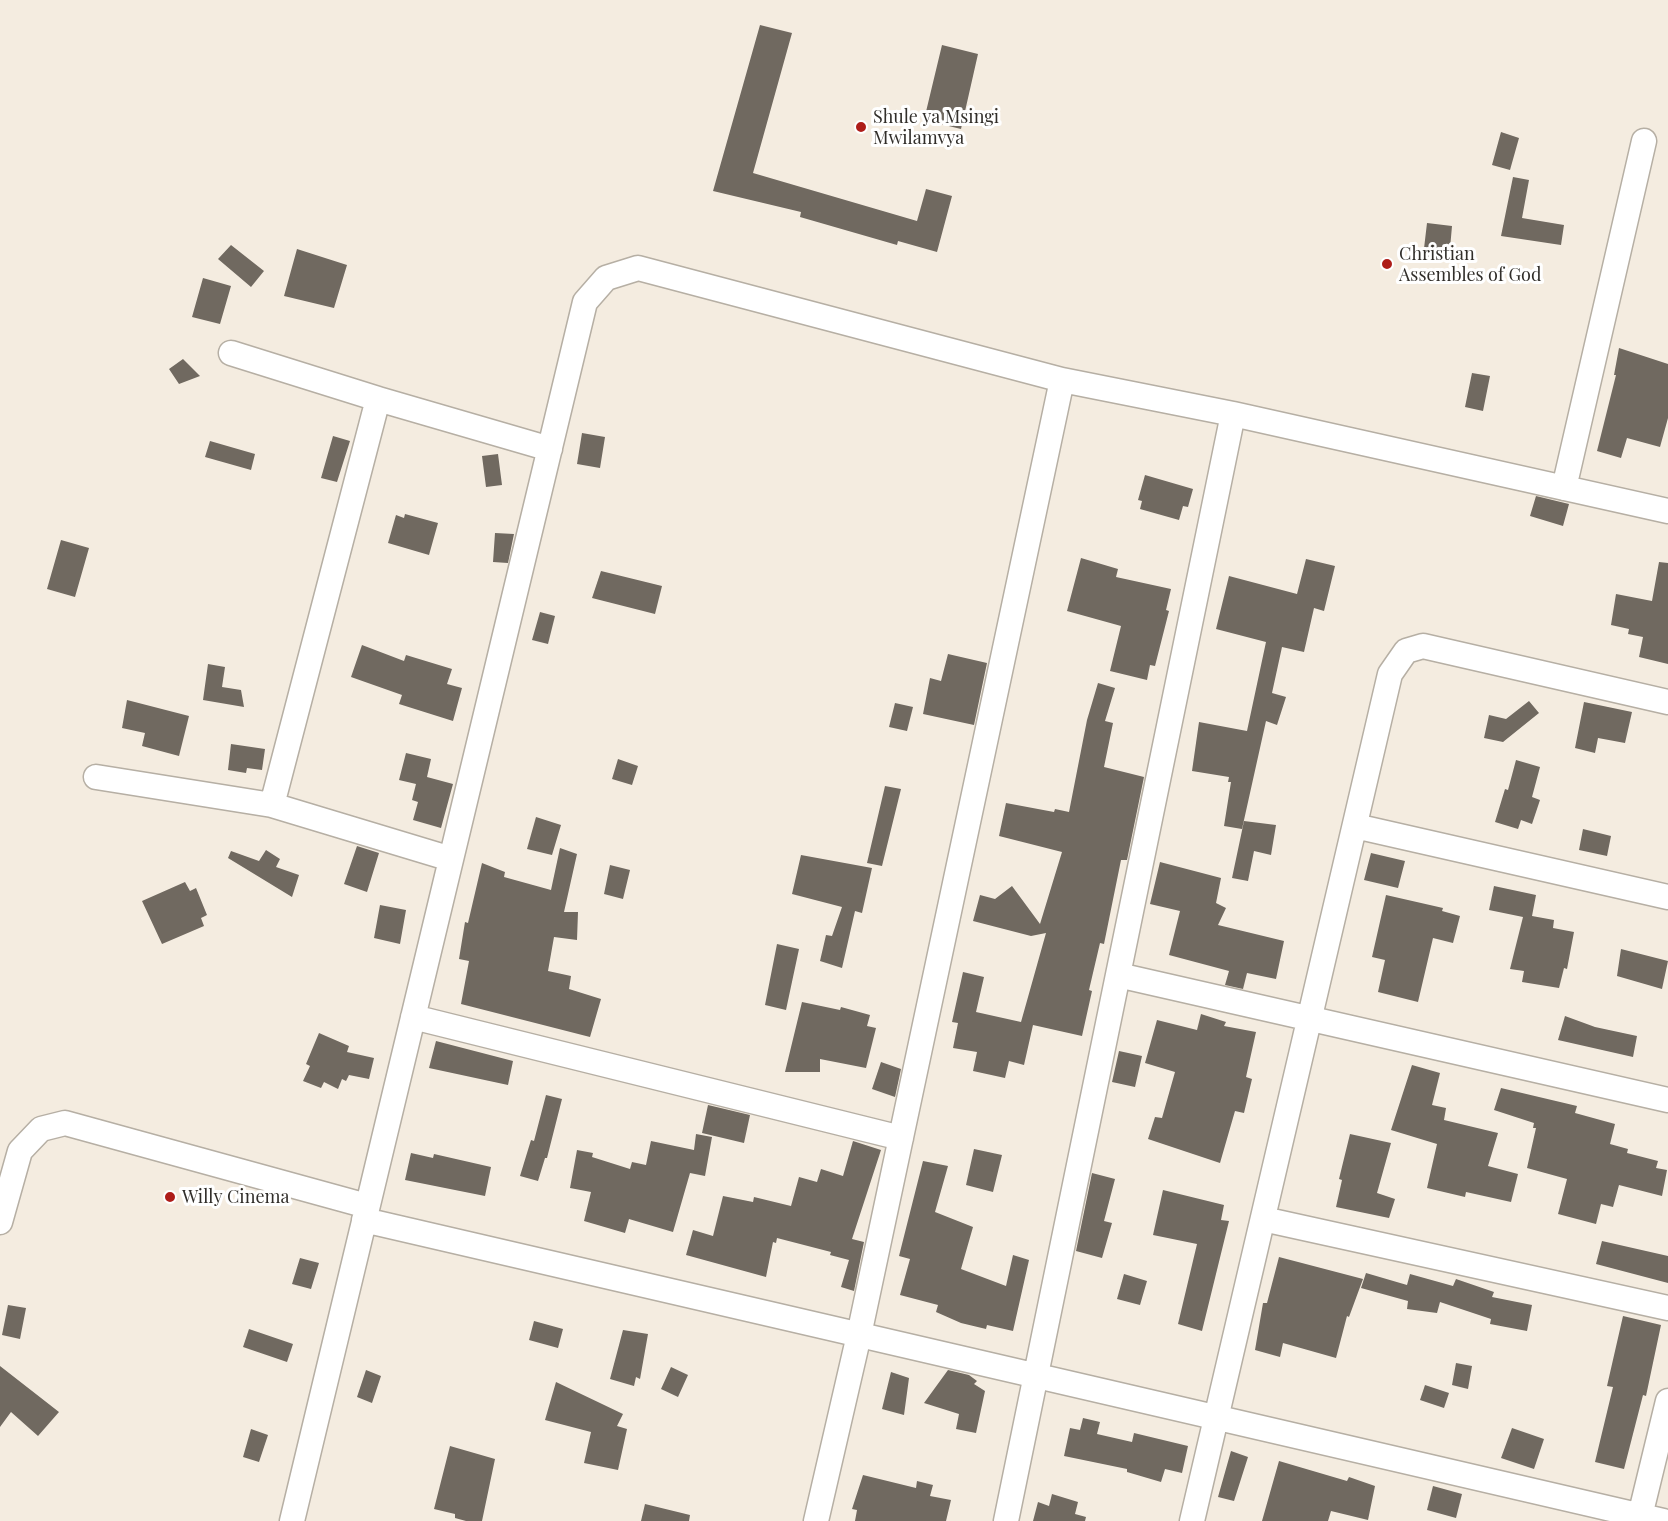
<!DOCTYPE html>
<style>
body{margin:0}
canvas{display:block;background:#f4ece0}
</style>
<canvas width="1668" height="1521"></canvas>
<script>
const g = document.querySelector('canvas').getContext('2d');
g.lineJoin = 'round';
function fillPath(path, color) { g.fillStyle = color; g.fill(path, 'evenodd'); }
function strokePath(path, color, width, dash) { g.strokeStyle = color; g.lineWidth = width; g.lineCap = dash ? 'butt' : 'round'; g.setLineDash(dash || []); g.stroke(path); }
function drawText(font, color, halo, rows, align = 'center') {
  g.font = font + ' "Playfair Display",serif'; g.lineWidth = 6; g.setLineDash([]); g.textBaseline = 'middle'; g.strokeStyle = halo; g.fillStyle = color; for (const [text, x, y, turn = 0] of rows) {
    g.save(); g.translate(x, y); g.rotate((+turn || 0) * Math.PI / 180); g.textAlign = isNaN(turn) ? turn : align; if (halo) g.strokeText(text, 0, 0); g.fillText(text, 0, 0); g.restore();
  }
}
const building = new Path2D(`
 M760 25 792 33 753 173 917 221 926 189 952 196 937 252 898 241 897 245 800 217 801 212 713 191Z
 M942 45 978 54 961 129 924 120Z
 M1501 132 1519 138 1510 170 1492 165Z
 M1513 177 1529 180 1522 218 1564 225 1561 245 1501 236Z
 M1427 223 1452 226 1449 260 1423 257Z
 M231 245 264 271 251 287 218 259Z
 M297 249 347 265 334 308 284 296Z
 M203 278 231 286 220 324 192 317Z
 M1619 348 1668 364V418L1660 447 1627 438 1621 458 1597 451 1616 375H1614Z
 M183 359 200 376 179 384 169 369Z
 M1472 373 1490 376 1483 411 1465 407Z
 M582 433 605 437 600 468 577 464Z
 M333 436 350 441 337 482 321 478Z
 M210 441 255 454 251 470 205 457Z
 M498 454 502 485 486 487 482 456Z
 M1145 475 1193 489 1188 507 1183 506 1179 520 1140 509 1142 501 1138 500Z
 M1536 496 1569 504 1563 526 1530 516Z
 M405 514 438 523 429 555 388 543 396 515 404 518Z
 M495 533 514 534 508 563 493 562Z
 M61 540 89 548 75 597 47 589Z
 M1081 558 1118 569 1116 577 1171 589 1166 610 1169 611 1155 666 1150 665 1147 680 1110 671 1121 626 1067 611Z
 M1306 559 1335 566 1324 611 1314 608 1304 652 1282 647 1272 693 1286 697 1277 725 1266 721 1242 829 1224 826 1231 782H1228L1229 777 1192 771 1199 722 1247 731 1266 642 1216 629 1229 576 1297 594Z
 M1659 562 1668 563V664L1639 657 1643 637 1628 634 1629 629 1611 625 1616 594 1652 601Z
 M601 571 662 586 655 614 592 598Z
 M540 612 555 616 548 644 532 640Z
 M362 645 404 661 406 655 452 669 447 684 462 688 453 721 399 704 402 695 351 677Z
 M948 654 987 663 974 725 923 714 930 678 941 681Z
 M208 664 225 667 222 687 241 690 244 707 203 700Z
 M1098 683 1115 688 1105 721 1113 723 1104 767 1144 777 1127 860H1121L1104 944 1100 943 1089 990 1092 991 1082 1036 1033 1025 1024 1065 1009 1061 1005 1078 973 1071 977 1052 953 1048 958 1023 952 1022 963 972 984 977 976 1012 1021 1022 1046 933 1031 936 973 921 980 895 995 899 1012 886 1040 924 1062 852 999 836 1006 803 1054 812 1055 809 1069 812 1087 720Z
 M127 700 189 716 179 756 142 746 145 733 122 728Z
 M1529 701 1539 713 1503 742 1484 738 1489 715 1506 719Z
 M1584 702 1632 712 1625 743 1598 738 1595 753 1575 748Z
 M895 703 913 707 907 731 889 727Z
 M231 744 265 749 262 770 247 768 246 773 228 770Z
 M406 753 431 759 427 777 453 784 441 828 413 820 418 802 412 800 416 784 399 780Z
 M618 759 638 766 632 785 612 779Z
 M1516 760 1540 767 1532 797 1540 800 1532 824 1521 820 1518 829 1495 822 1505 789 1508 790Z
 M885 786 901 789 882 866 867 863Z
 M536 817 561 825 552 855 527 849Z
 M1244 821 1276 825 1271 855 1254 851 1248 881 1232 878Z
 M1583 829 1611 836 1607 856 1579 850Z
 M357 846 379 853 367 892 344 884Z
 M560 848 577 854 564 912H578L577 940 554 937 548 971 571 976 569 989 601 999 590 1037 461 1004 469 961 459 959 465 922 468 923 482 863 505 872 504 877 551 890Z
 M266 850 280 859 276 867 299 875 292 897 228 858 231 851 259 861Z
 M1371 853 1405 861 1398 888 1364 880Z
 M801 855 872 868 862 913 855 911 842 968 820 961 826 935 832 936 842 907 792 894Z
 M1160 862 1221 878 1216 903 1226 908 1218 925 1284 941 1276 979 1247 973 1243 989 1225 985 1229 971 1169 955 1180 911 1150 904Z
 M610 865 630 870 623 899 604 894Z
 M185 882 190 891 196 888 207 915 201 918 204 926 162 944 142 901Z
 M1494 886 1536 895 1532 916 1554 920 1553 928 1574 932 1567 969 1564 968 1559 988 1522 982 1524 971 1510 969 1523 917 1489 910Z
 M1386 895 1443 908 1442 911 1460 916 1453 943 1433 938 1418 1002 1378 992 1385 960 1372 957Z
 M380 905 406 910 400 944 374 938Z
 M777 944 799 949 786 1010 765 1005Z
 M1621 949 1668 961 1662 989 1617 976Z
 M802 1002 840 1010 841 1007 870 1015 867 1026 876 1028 866 1068 820 1059V1072H785Z
 M1201 1014 1226 1022 1224 1026 1256 1032 1246 1077 1252 1079 1244 1113 1235 1111 1220 1163 1148 1139 1155 1117 1162 1118 1175 1072 1145 1063 1157 1020 1197 1030Z
 M1565 1016 1595 1027 1637 1036 1633 1057 1558 1040Z
 M319 1033 349 1046 347 1052 374 1058 369 1079 349 1075 346 1081 342 1079 338 1089 324 1082 321 1088 303 1081 310 1066 306 1064Z
 M436 1041 513 1061 508 1085 429 1068Z
 M1119 1051 1142 1056 1135 1087 1112 1082Z
 M881 1062 901 1069 895 1097 872 1089Z
 M1412 1065 1440 1073 1432 1105 1446 1108 1444 1120 1498 1133 1488 1166 1518 1174 1511 1202 1466 1192 1465 1197 1427 1188 1437 1144 1391 1130Z
 M1501 1088 1577 1106 1575 1113 1615 1124 1610 1144 1628 1149 1627 1153 1658 1161 1656 1168 1667 1170 1662 1196 1619 1185 1613 1207 1601 1204 1596 1224 1558 1214 1567 1179 1527 1168 1536 1128H1533L1534 1123 1494 1110Z
 M546 1095 562 1099 547 1158H545L538 1181 520 1176 531 1140 534 1141Z
 M708 1105 750 1115 744 1143 702 1133Z
 M696 1134 712 1137 705 1176 690 1173 673 1232 629 1219 625 1233 584 1221 591 1192 570 1188 577 1150 593 1153 592 1157 630 1169 632 1162 646 1165 651 1141 694 1150Z
 M1350 1134 1391 1143 1377 1193 1395 1199 1389 1218 1336 1207 1342 1180 1339 1179Z
 M853 1141 881 1150 852 1239 864 1242 854 1291 841 1287 849 1260 830 1255 831 1252 777 1238 776 1243 773 1242 766 1277 686 1255 693 1230 713 1236 723 1196 753 1202 754 1197 791 1206 799 1177 817 1182 821 1169 843 1176Z
 M974 1149 1002 1155 993 1192 966 1185Z
 M411 1153 433 1158 434 1154 491 1167 485 1196 405 1180Z
 M923 1161 948 1166 935 1212 973 1227 961 1269 1006 1286 1013 1255 1029 1260 1013 1331 987 1325 986 1329 961 1323 936 1312 938 1305 900 1295 910 1259 899 1256Z
 M1092 1173 1115 1179 1104 1221 1112 1223 1102 1258 1076 1251Z
 M1163 1190 1224 1205 1221 1220 1229 1221 1202 1331 1178 1324 1197 1244 1153 1235Z
 M1602 1241 1668 1256V1283L1596 1264Z
 M1279 1257 1363 1279 1349 1317 1347 1316 1336 1358 1283 1343 1280 1357 1255 1350 1263 1303H1267Z
 M300 1258 319 1263 311 1289 292 1284Z
 M1366 1273 1407 1285 1410 1274 1453 1286 1456 1279 1494 1292 1492 1297 1532 1305 1527 1331 1490 1324 1491 1319 1440 1302 1437 1313 1407 1309 1408 1301 1361 1288Z
 M1124 1274 1147 1281 1140 1305 1117 1299Z
 M8 1305 26 1308 20 1339 2 1335Z
 M1623 1316 1661 1325 1646 1396 1643 1395 1624 1469 1595 1462 1613 1387 1607 1386Z
 M534 1321 563 1329 558 1348 529 1340Z
 M249 1329 293 1344 287 1362 243 1347Z
 M623 1330 648 1334 640 1379 636 1377 634 1386 610 1379Z
 M1456 1363 1472 1366 1468 1389 1452 1385Z
 M0 1366 59 1412 38 1436 11 1412 0 1427Z
 M671 1367 688 1375 678 1397 661 1389Z
 M366 1370 381 1376 372 1403 357 1397Z
 M948 1370 969 1375 977 1381 974 1384 985 1391 976 1433 956 1429 959 1414 924 1403Z
 M891 1372 909 1378 904 1415 882 1409Z
 M556 1382 623 1414 617 1426 627 1429 618 1470 584 1463 591 1432 545 1420Z
 M1425 1385 1449 1393 1444 1408 1420 1400Z
 M1083 1418 1100 1422 1097 1434 1132 1442 1134 1433 1188 1446 1182 1473 1165 1469 1161 1482 1127 1472V1469L1064 1456 1070 1428 1080 1430Z
 M1512 1428 1544 1439 1534 1469 1501 1458Z
 M251 1429 268 1435 259 1462 243 1457Z
 M450 1446 495 1459 482 1521H466L455 1518V1514L434 1509Z
 M1231 1451 1248 1457 1234 1501 1218 1497Z
 M1279 1461 1347 1481 1349 1477 1375 1486 1368 1520 1331 1511 1328 1521H1262Z
 M863 1475 916 1488 917 1481 933 1485 930 1496 951 1500 946 1521H855L857 1510 852 1509Z
 M1433 1486 1462 1494 1456 1518 1427 1510Z
 M1052 1494 1078 1502 1075 1514 1086 1517 1085 1521H1033L1038 1502 1049 1506Z
 M645 1504 690 1515 689 1521H641Z`);
const minor = new Path2D(`
 M231 353 378 399
 M1564 488 1644 141
 M96 777 272 805
 M1355 826 1668 897
 M451 859 272 805 378 399 550 449
 M1118 975 1668 1100
 M413 1017 901 1138
 M1263 1219 1668 1308
 M364 1220 1663 1521
 M0 1222 20 1151 41 1129 65 1123 367 1206
 M1640 1516 1668 1401
 M292 1521 585 302 606 278 638 268 1062 380 1233 414 1668 511
 M816 1521 859 1335 1062 380
 M1006 1521 1233 414
 M1192 1521 1390 674 1406 651 1423 646 1668 702`);
const markers = [
 [861,127,6,"#ae1d19"],
 [1387,264,6,"#ae1d19"],
 [170,1197,6,"#ae1d19"]
];
const poiNames = [
 ["Shule ya Msingi",873,117],
 ["Mwilamvya",873,138],
 ["Christian",1399,254],
 ["Assembles of God",1399,275],
 ["Willy Cinema",182,1197]
];
fillPath(building, '#706960');
strokePath(minor, '#b6afa4', 27);
strokePath(minor, '#fff', 24);
for (const [x, y, r, color] of markers) { const dot = new Path2D(); dot.arc(x, y, r, 0, 2 * Math.PI); g.fillStyle = color; g.fill(dot); strokePath(dot, '#fff', 2); }
drawText('18px', '#312e2a', '#fff', poiNames, 'left');
</script>
